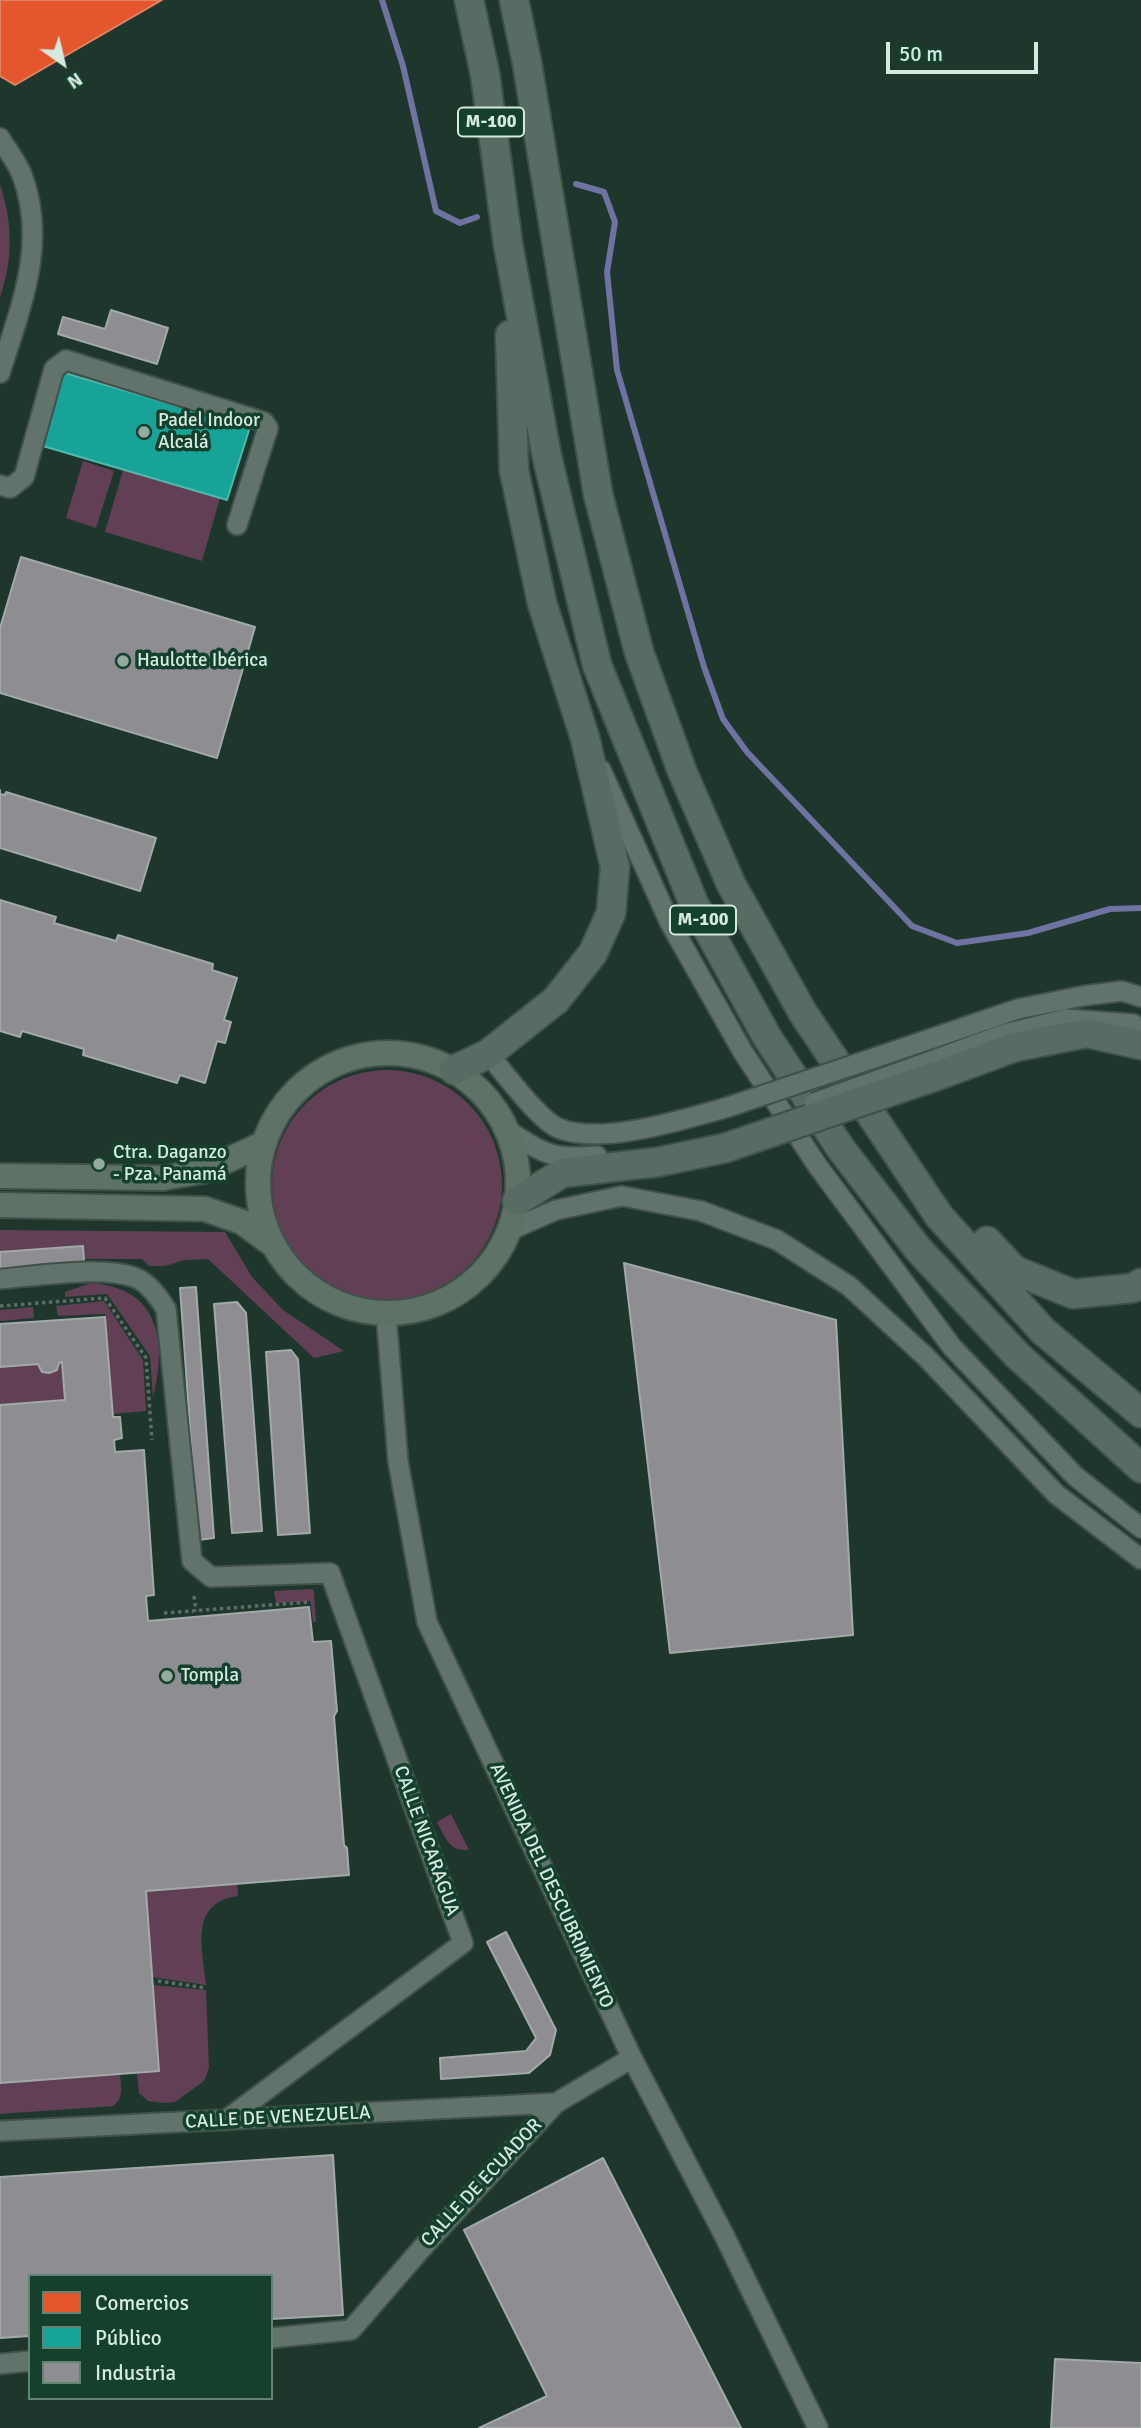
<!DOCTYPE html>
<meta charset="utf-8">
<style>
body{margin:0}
#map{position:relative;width:1141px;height:2428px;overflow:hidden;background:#1e362c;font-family:Signika,sans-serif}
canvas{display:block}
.legend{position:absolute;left:28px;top:2274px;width:245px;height:126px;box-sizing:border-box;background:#14402d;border:2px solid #618474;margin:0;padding:9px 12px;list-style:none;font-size:21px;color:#d4eade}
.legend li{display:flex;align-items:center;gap:14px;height:35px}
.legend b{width:35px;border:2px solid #618474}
.north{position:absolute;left:28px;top:28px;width:70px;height:70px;-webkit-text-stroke:5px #14402d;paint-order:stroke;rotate:146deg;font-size:19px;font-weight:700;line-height:28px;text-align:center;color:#d4eade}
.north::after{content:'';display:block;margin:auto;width:24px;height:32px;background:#d4eade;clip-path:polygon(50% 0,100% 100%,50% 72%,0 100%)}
.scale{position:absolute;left:886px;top:42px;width:152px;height:32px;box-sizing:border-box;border:4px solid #d4eade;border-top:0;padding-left:9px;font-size:21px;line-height:24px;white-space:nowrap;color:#d4eade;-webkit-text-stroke:5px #14402d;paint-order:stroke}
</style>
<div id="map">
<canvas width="1141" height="2428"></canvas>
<ul class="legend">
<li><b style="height:19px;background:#e4572e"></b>Comercios</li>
<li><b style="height:19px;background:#17a398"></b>Público</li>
<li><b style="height:19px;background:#8d8d92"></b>Industria</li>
</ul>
<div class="north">N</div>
<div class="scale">50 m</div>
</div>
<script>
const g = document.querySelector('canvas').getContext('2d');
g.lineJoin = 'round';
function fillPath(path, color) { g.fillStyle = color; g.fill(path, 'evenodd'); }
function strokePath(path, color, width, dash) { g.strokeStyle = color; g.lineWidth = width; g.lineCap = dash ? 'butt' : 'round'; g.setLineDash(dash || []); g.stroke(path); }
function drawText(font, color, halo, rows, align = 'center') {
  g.font = font + ' Signika,sans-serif'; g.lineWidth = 7; g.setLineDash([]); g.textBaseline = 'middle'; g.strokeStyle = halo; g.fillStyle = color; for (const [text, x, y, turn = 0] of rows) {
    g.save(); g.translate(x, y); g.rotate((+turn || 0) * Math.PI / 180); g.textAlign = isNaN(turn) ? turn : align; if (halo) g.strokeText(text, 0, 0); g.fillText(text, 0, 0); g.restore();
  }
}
const green = new Path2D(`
 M0 184C13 225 13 257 0 298Z
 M83 461 114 471 96 528 66 518Z
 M123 470 220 498 202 561 105 532Z
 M272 1185a115 115 0 1 1 230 0a115 115 0 1 1-230 0Z
 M0 1230 225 1232 252 1277 283 1310 344 1351 314 1358 208 1259 184 1260 165 1266H149L142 1259H84L83 1247 0 1252Z
 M91 1283C160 1288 167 1342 153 1398L150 1356 107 1294 65 1297V1292Z
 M104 1301 143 1360 146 1411 113 1414 105 1314 58 1316 56 1306Z
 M33 1307 34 1318 0 1321V1310Z
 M62 1362 65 1400 0 1405V1367L38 1364 42 1372 49 1373 57 1370 59 1363Z
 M312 1589 314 1591 316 1622H313L310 1601 276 1603 274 1591Z
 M451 1814 469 1850C449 1852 445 1837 437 1822Z
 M237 1884 238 1896C188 1903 203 1949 206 1985L152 1977 146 1891Z
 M153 1985 206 1990 209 2068 204 2081 175 2102 164 2103 148 2101 139 2093 137 2073 159 2071Z
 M120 2074C121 2086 124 2099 113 2106L0 2114V2083Z`);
const shops = new Path2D(`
 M0 0H162L15 85 0 76Z`);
const public = new Path2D(`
 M58 371 250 427 227 500 36 444Z`);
const industry = new Path2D(`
 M111 310 168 328 157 364 58 334 63 317 105 329Z
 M21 557 255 627 217 758 0 693V628Z
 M0 790V794L5 795 6 792 156 838 140 891 0 848Z
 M0 900 56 917 54 923 116 941 118 935 213 964 212 970 237 978 224 1020 231 1022 225 1043 217 1041 205 1083 180 1075 177 1083 83 1055 84 1049 22 1031 20 1037 0 1031Z
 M83 1246 84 1262 0 1268V1252Z
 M624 1263 836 1320 853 1635 670 1653Z
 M196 1287 214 1538 198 1540 180 1288Z
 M237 1302 246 1313 262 1531 232 1533 214 1304Z
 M105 1317 113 1417H120L122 1438 114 1440 115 1452 144 1450 154 1595 146 1596 148 1621 309 1607 313 1642 331 1641 337 1711 334 1716 344 1845 347 1848 349 1875 146 1891 159 2071 0 2083V1405L65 1400 62 1362 59 1363 57 1370 49 1373 42 1372 38 1364 0 1367V1324Z
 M291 1350 298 1359 310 1533 278 1535 266 1352Z
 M506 1932 556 2030 550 2055 529 2073 441 2079 440 2058 526 2051 536 2038 487 1942Z
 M333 2155 343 2315 271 2319V2276H30V2336L0 2338V2177Z
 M603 2158 741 2428H479L547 2396 464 2230Z
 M1055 2359 1141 2363V2428H1051Z`);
const stream = new Path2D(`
 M382 0 403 66 436 211 460 223 477 217
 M576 184 604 192 615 222 607 272 617 370 704 667 723 719 747 752 912 926 957 943 1028 933 1110 909 1141 908`);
const path = new Path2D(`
 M0 1306 105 1298 146 1358 152 1440
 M194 1596 196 1611
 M164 1613 309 1602
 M158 1981 206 1988`);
const minor = new Path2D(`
 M0 138C7 150 17 162 22 175 48 244 20 308 0 373
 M0 485 10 488 24 477 54 369 66 360 264 422 268 428 237 525
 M601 770 670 923 743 1052 817 1165 952 1347 1075 1476 1141 1528
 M895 1051 1018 1009 1083 996 1122 991 1141 997
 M488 1054C504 1072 538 1119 558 1128 601 1146 685 1119 728 1107
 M931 1061 1005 1034 1066 1019 1133 1024 1141 1029
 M507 1130C544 1154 552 1160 597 1156
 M510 1230 556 1210 622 1196 701 1211 777 1240 849 1286 926 1357 1056 1494 1141 1559
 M0 1279C37 1276 103 1265 136 1278 149 1283 159 1298 166 1309L192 1561 211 1577 330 1573 463 1943 226 2120
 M386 1314 398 1461 427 1622 632 2058 723 2233 818 2428
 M0 2131 556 2103
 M271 2338 351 2330 422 2248 556 2103 632 2058
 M0 2364 30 2361`);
const major = new Path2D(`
 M258 1183a130 130 0 1 1 260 0a130 130 0 1 1-260 0Z
 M0 1176 163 1178 204 1171 263 1144
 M0 1205 205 1209 242 1222 272 1244`);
const highway = new Path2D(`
 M469 0 485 74 508 244 547 457 597 665 694 904 767 1037 841 1149 918 1249 1017 1355 1141 1468
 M514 0 527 63 598 494 639 652 682 771 731 884 803 1013 939 1216 1043 1331 1141 1413
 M454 1070 488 1054 556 1000 593 953 611 913 615 867 585 738 542 603 514 470 510 335
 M936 1076 1015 1047 1087 1033 1141 1045
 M517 1201 562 1173 658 1162 725 1148
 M987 1241 1014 1270 1073 1294 1133 1288 1141 1283`);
const minorBridge = new Path2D(`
 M814 1103 931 1061
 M728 1107 895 1051`);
const highwayBridge = new Path2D(`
 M725 1148 936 1076`);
const markers = [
 [144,432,7,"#94aba0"],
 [123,661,7,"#94aba0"],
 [99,1164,7,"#94aba0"],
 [167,1676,7,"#94aba0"]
];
const shields = [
 [491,122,66],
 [703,920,66]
];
const shieldNames = [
 ["M-100",491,122],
 ["M-100",703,920]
];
const poiNames = [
 ["Padel Indoor",158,421],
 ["Alcalá",158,443],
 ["Haulotte Ibérica",137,661],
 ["Ctra. Daganzo",113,1153],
 ["- Pza. Panamá",113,1175],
 ["Tompla",181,1676]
];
const streetNames = [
 ["CALLE NICARAGUA",426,1841,70],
 ["AVENIDA DEL DESCUBRIMIENTO",551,1886,65],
 ["CALLE DE VENEZUELA",278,2118,-3],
 ["CALLE DE ECUADOR",482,2183,-47]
];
fillPath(green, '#614056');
fillPath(shops, '#e4572e');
strokePath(shops, '#df8363', 2);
fillPath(public, '#17a398');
strokePath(public, '#50b8ad', 2);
fillPath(industry, '#8d8d92');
strokePath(industry, '#a2a9a9', 2);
strokePath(stream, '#6e73a2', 6);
strokePath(minor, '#3f5149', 23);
strokePath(major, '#3f5149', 28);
strokePath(highway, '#3f5149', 32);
strokePath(path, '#5c6d65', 3.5, [3.5, 3.5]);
strokePath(minor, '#62736b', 19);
strokePath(major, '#5e7268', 24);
strokePath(highway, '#576d63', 28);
strokePath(minorBridge, '#3f5149', 23, []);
strokePath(highwayBridge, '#3f5149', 32, []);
strokePath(minorBridge, '#62736b', 19);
strokePath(highwayBridge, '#576d63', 28);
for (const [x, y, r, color] of markers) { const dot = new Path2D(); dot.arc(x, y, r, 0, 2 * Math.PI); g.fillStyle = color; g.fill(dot); strokePath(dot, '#14402d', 2.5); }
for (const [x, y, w] of shields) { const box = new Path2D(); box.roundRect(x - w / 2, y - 14.5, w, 29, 5); g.fillStyle = '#14402d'; g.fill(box); strokePath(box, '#d4eade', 2); }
drawText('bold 18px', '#d4eade', null, shieldNames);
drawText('19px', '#d4eade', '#14402d', poiNames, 'left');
drawText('19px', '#d4eade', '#14402d', streetNames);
</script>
